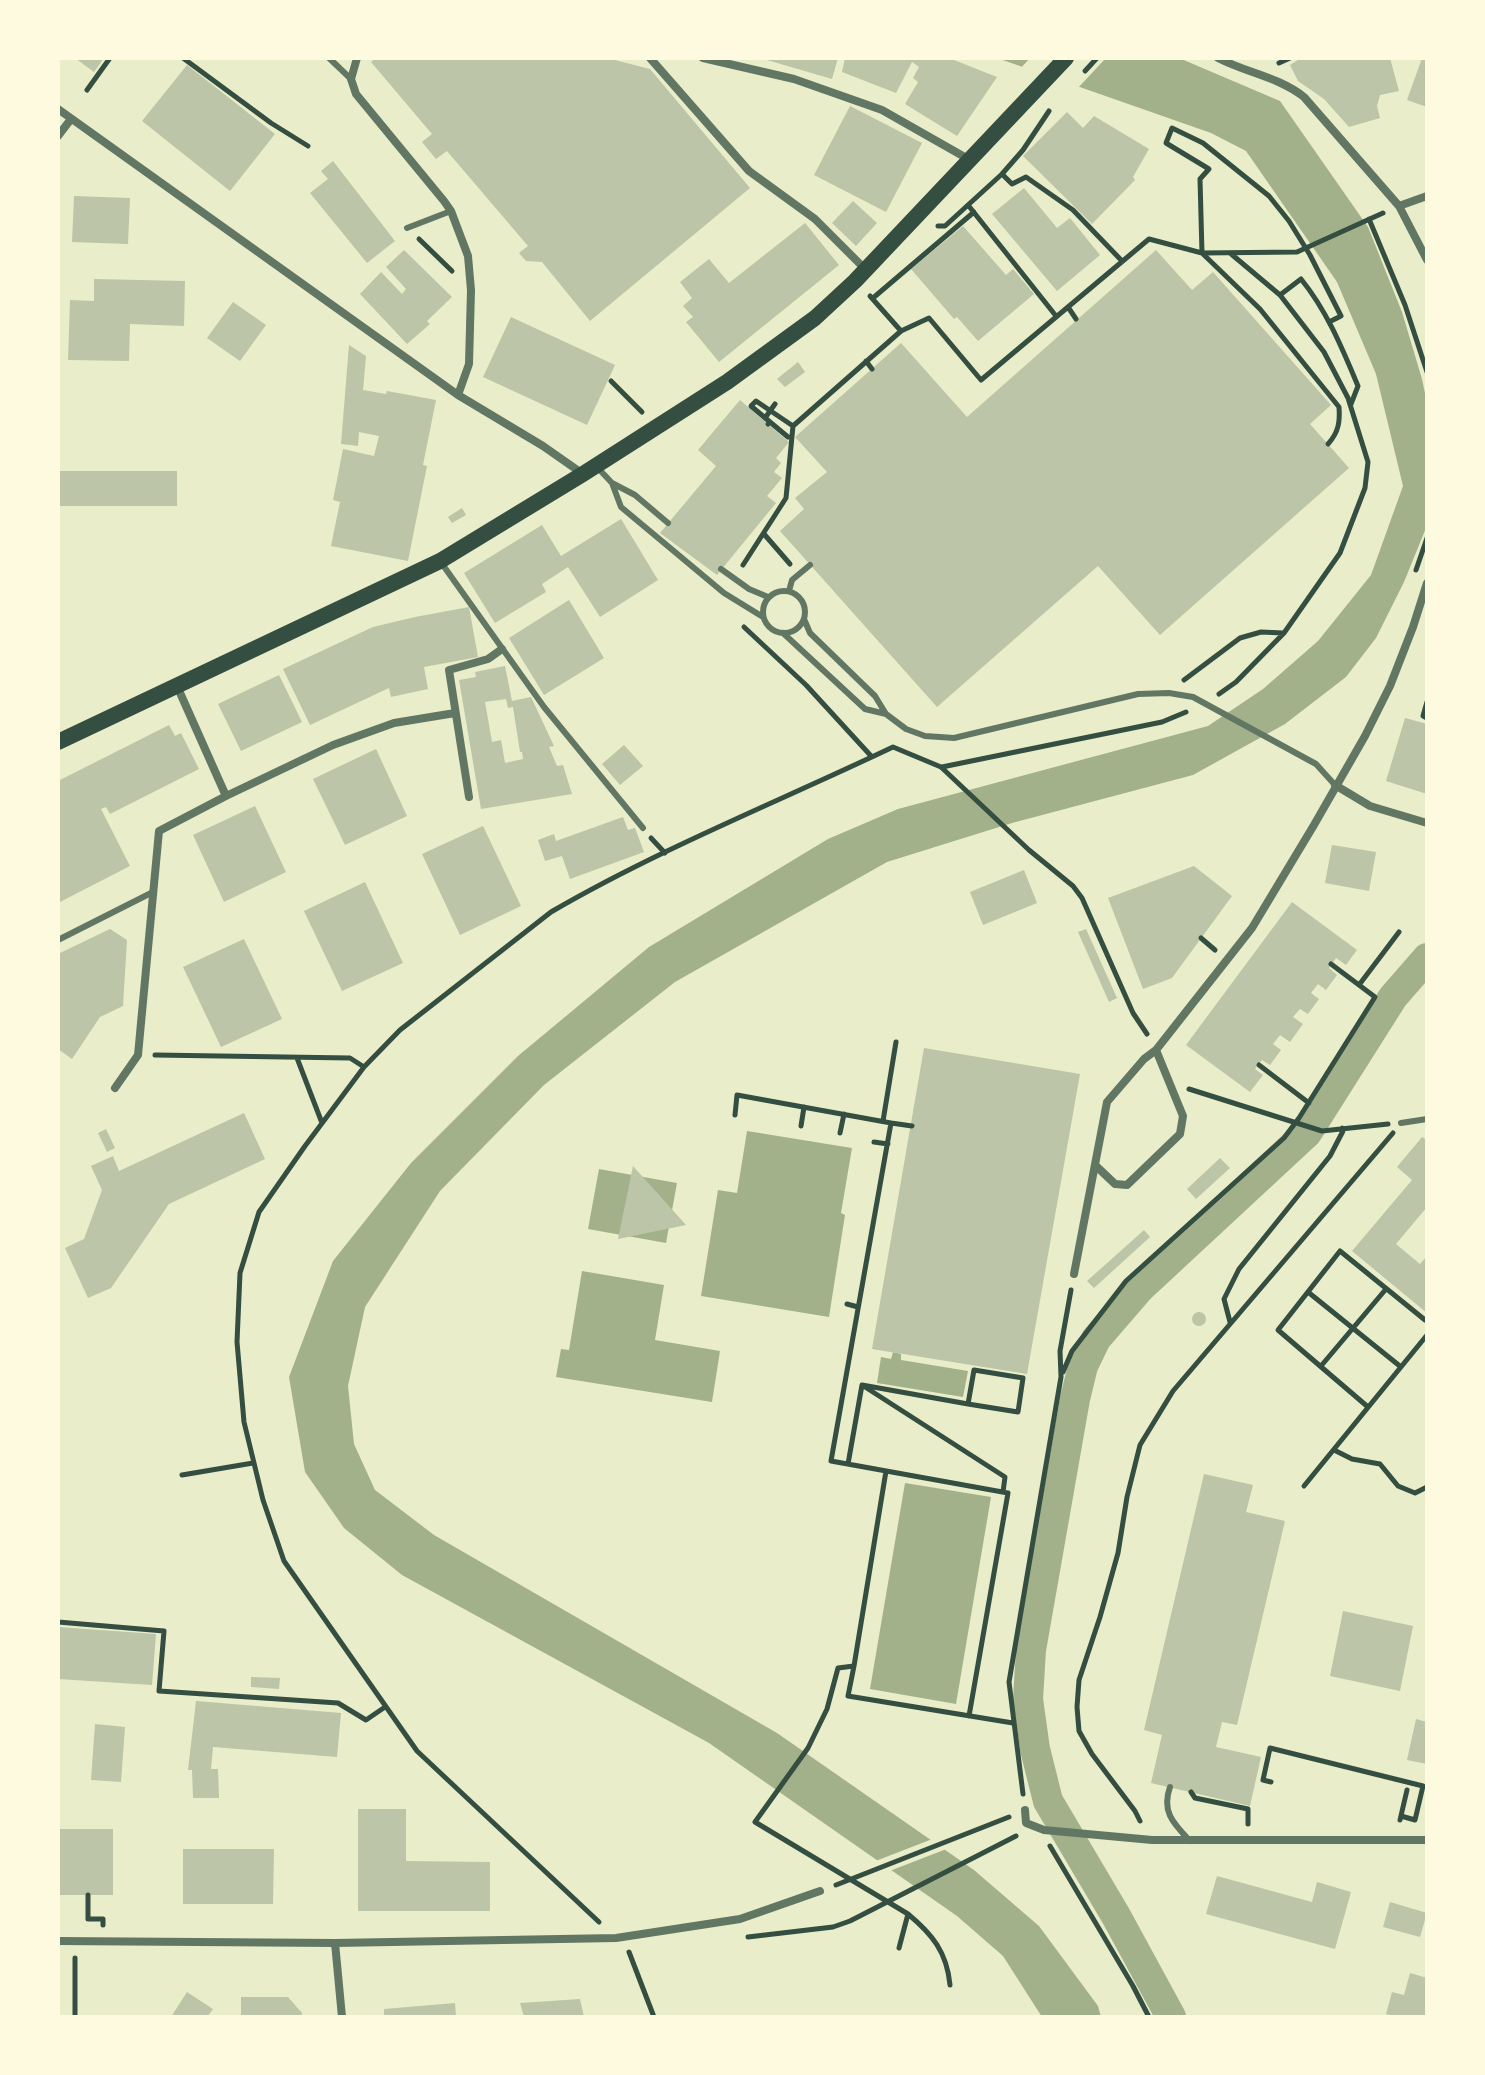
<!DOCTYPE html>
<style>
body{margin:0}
#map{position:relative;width:1485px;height:2075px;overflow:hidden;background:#e9edc9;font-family:Commissioner,sans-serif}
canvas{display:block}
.frame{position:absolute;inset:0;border:60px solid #fefae0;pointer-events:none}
</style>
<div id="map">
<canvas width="1485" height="2075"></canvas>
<div class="frame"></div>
</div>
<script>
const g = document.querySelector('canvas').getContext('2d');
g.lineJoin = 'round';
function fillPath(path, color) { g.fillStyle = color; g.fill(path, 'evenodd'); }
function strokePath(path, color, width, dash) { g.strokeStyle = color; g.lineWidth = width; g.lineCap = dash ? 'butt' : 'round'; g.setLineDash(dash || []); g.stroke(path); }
const water = new Path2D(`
 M997 58H1179L1280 101 1368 227 1402 312 1422 379 1427 403 1426 528 1404 582 1376 638 1346 677 1285 724 1193 775 1012 823 887 862 675 982 544 1085 440 1191 365 1307 348 1386 354 1444 375 1490 434 1535 777 1733 974 1870 1039 1926 1098 2006 1101 2017H1042L1003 1956 957 1916 709 1743 402 1575 344 1528 305 1472 289 1377 333 1261 411 1163 518 1056 649 947 828 839 898 809 1208 726 1263 689 1318 641 1371 575 1403 486 1376 374 1337 282 1246 151 1211 133Z
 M747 1131 852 1148 841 1213 845 1215 829 1317 701 1296 718 1190 737 1193Z
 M599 1169 677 1183 666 1243 588 1229Z
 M582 1271 664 1285 655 1340 720 1351 712 1402 556 1377 561 1349 569 1350Z
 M893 1352 901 1354V1360L968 1371 963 1397 877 1383 881 1357 891 1359Z
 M905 1483 991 1497 956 1704 870 1689Z`);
const pier = new Path2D(`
 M1030 58H1106L1076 90 1019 70Z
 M935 1838 949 1848 887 1872 873 1862Z`);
const canal = new Path2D(`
 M1171 2017 1116 1916 1048 1801 1035 1749 1028 1699 1031 1650 1075 1399 1083 1366 1096 1339 1140 1288 1307 1133 1393 997 1427 958`);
const building = new Path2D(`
 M75 58H104L94 72Z
 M376 58H607L650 69 750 188 590 321 542 262 526 261 519 253 528 246 447 151 436 159 422 142 432 134 371 62Z
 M760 58H838L832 79Z
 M845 58H949L997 77 957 136 905 104 918 82 913 78 919 67 912 62 896 93 842 72Z
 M1301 58H1390L1399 91 1380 95 1377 106 1380 118 1349 127 1324 99 1298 81 1290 65Z
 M1422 58H1427V107L1407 100Z
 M187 65 275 134 230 191 142 121Z
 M850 106 922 143 886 212 814 175Z
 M1067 112 1083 128 1094 116 1149 149 1133 177 1135 180 1092 224 1023 156Z
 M333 161 395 241 367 263 310 193 328 179 321 171Z
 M1024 188 1057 228 1070 218 1100 255 1057 291 992 214Z
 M74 196 130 198 128 244 72 242Z
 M853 201 877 223 856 246 832 223Z
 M805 223 839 265 719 362 686 322 693 317 683 306 692 298 680 282 709 259 729 283Z
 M963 226 1006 275 1013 269 1034 294 978 341 957 317 954 319 911 269Z
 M404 250 452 297 427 321 430 324 407 344 360 294 381 272 402 294 406 289 386 267Z
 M1156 250 1192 290 1213 272 1331 405 1310 424 1349 468 1160 635 1098 566 937 707 780 531 804 509 795 498 827 472 795 437 901 343 967 417Z
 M94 279 185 281 184 326 130 324 129 361 68 360 70 300 94 301Z
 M233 302 266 325 240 361 207 338Z
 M511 317 615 365 587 425 483 377Z
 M349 345 366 356 363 390 386 394 387 391 436 400 423 465 427 466 408 561 331 546 340 502 333 500 343 449 374 456 379 436 359 432 358 446 341 444Z
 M798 362 805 372 785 387 777 379Z
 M740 400 789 442 776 458 781 463 774 472 782 478 767 496 776 503 717 575 660 533 716 466 698 450Z
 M60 471H177V506H60Z
 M462 508 466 515 452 523 448 517Z
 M621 519 658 580 600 617 568 567 542 584 546 592 495 623 464 573 542 525 561 556Z
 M569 600 604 658 544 695 509 638Z
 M469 607 478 657 424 667 428 689 391 697 389 688 310 725 283 669 373 627 415 617Z
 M505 666 512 701 531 697 554 746 549 747 557 766 563 765 572 794 481 809 459 680 476 677 475 672ZM506 699 508 708 513 707 520 752H522L523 759 505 763 501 740 492 742 485 702Z
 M279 675 302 722 241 751 218 704Z
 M1405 718 1427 724V794L1386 781Z
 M169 725 175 736 181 733 199 769 110 814 106 807 101 809 130 866 58 903V781Z
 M624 745 643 766 620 785 602 764Z
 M376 749 407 816 345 845 313 779Z
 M255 806 286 872 224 902 193 835Z
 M623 817 628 830 635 828 644 852 570 879 562 856 545 861 538 840 554 834 556 841Z
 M483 826 521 906 460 935 422 854Z
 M1332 845 1376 852 1369 891 1325 883Z
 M1194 866 1232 896 1172 978 1143 989 1108 898Z
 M1024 870 1037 903 983 925 970 892Z
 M365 882 403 963 342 991 304 911Z
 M1292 902 1357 950 1346 965 1336 958 1329 968 1337 975 1326 990 1318 984 1311 993 1319 999 1308 1014 1300 1009 1293 1017 1303 1024 1290 1042 1280 1035 1273 1044 1281 1050 1270 1065 1262 1060 1255 1069 1263 1075 1250 1092 1186 1045Z
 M110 929 127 940 123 1006 100 1017 72 1059 58 1049V954Z
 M1086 929 1117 998 1109 1002 1078 932Z
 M244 939 282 1019 221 1047 183 967Z
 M924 1048 1080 1074 1027 1374 872 1349Z
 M244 1113 265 1159 169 1204 111 1288 88 1298 65 1248 84 1239 102 1190 91 1166 113 1156 119 1171Z
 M106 1129 115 1148 107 1152 98 1133Z
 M1422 1137 1427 1140V1207L1396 1244 1420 1264 1427 1256V1313L1352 1251 1412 1180 1397 1167Z
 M1220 1158 1230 1168 1196 1199 1187 1189Z
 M633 1166 686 1225 618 1239Z
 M1144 1230 1150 1237 1094 1288 1087 1281Z
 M1192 1319a7 7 0 1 1 14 0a7 7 0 1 1-14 0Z
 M1204 1474 1253 1485 1246 1512 1285 1521 1237 1725 1222 1722 1216 1747 1261 1757 1250 1806 1151 1783 1162 1735 1144 1730Z
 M1343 1611 1413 1626 1400 1691 1330 1676Z
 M58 1627 156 1634 152 1685 58 1679Z
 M251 1677 280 1678 279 1689 251 1687Z
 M196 1701 341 1713 337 1757 213 1747 211 1769H218L219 1798H193L192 1770H188Z
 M1416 1719 1427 1722V1764L1407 1760Z
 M95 1724 125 1727 121 1782 91 1780Z
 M358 1809H406V1861L490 1862V1911H358Z
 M58 1829H113V1895H58Z
 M183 1849H274L273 1904H183Z
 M1217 1876 1312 1902 1317 1882 1351 1892 1335 1949 1206 1914Z
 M1390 1902 1427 1913 1420 1937 1383 1927Z
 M1410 1973 1427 1978V2017H1398L1386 2014 1392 1992 1404 1995Z
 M187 1992 213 2009 207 2017H171Z
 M241 1997H288L302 2013V2017H241Z
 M580 1999 584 2017H524L520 2003Z
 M455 2003 456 2017H384V2009Z`);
const path = new Path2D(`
 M183 58 271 123 308 146
 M1279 63 1290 58
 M1085 71 1097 58
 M87 90 110 58
 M1002 174 1023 150 1049 111
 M968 205 1056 316
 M1369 219 1405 305 1427 372
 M938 226H945L1002 174 1012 184 1026 177 1073 210 1122 261
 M419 239 452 271
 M1280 295 1301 279C1327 311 1342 348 1358 386L1351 404
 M870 296 901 331 929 318 981 380 1149 239 1202 253 1297 252 1383 213
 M873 298 974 212
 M1068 307 1076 319
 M866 361 872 369
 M611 381 642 412
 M765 418 775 404
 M770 422 788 437
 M768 424 770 422 751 406 756 401 793 426
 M1328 444C1339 432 1340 421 1339 407L1260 309 1202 253 1200 179 1209 169 1166 143 1172 128 1203 143 1269 196 1289 221 1310 255 1341 316 1329 322
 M764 534 790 564
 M743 565 786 498 793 426 901 331
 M1416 570 1427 538
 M744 627 806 685 872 757
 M1184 680 1240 638 1261 632 1283 633
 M1219 694 1236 682 1284 633 1340 553 1365 488 1368 462 1348 398 1324 352 1280 295 1230 253
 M1427 702 1423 716 1427 718
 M942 767 1162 722 1186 712
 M651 838 665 853
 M1201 938 1215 950
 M1331 964 1359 985
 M155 1055 350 1058 364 1067
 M297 1058 322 1123
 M1259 1065 1309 1103
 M1189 1089 1322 1131 1388 1124
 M735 1115 737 1095 891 1123
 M883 1121 896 1042
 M801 1126 804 1107
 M912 1126 891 1123 831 1461 1008 1493 969 1716
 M840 1133 844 1114
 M874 1142 888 1144
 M1308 1292 1401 1367
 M847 1304 858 1307
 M1230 1322 1224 1299 1239 1269 1330 1156 1343 1131 1342 1128
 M1321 1366 1386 1289
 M1063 1372 1072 1351 1126 1281 1284 1138 1299 1118 1375 997 1359 985 1399 932
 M862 1385 968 1404 974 1370 1023 1378 1018 1412 968 1404
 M1368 1407 1278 1330 1340 1251 1425 1320
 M1334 1450 1352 1459 1380 1464 1398 1486 1415 1493 1427 1487
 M848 1464 862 1385 1005 1477 1003 1492
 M886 1471 854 1666 838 1668 827 1709 808 1748 755 1822 908 1914C932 1934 947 1952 950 1985
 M182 1475 253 1463
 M1304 1486 1427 1335
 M58 1622 164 1631 159 1691 338 1703 366 1720 385 1707
 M854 1666 848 1696 1013 1723
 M1271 1782 1263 1780 1270 1748 1423 1786 1415 1820 1401 1816
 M1191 1792 1195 1798 1248 1809V1824
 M1023 1794 1009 1682 1061 1377 1060 1351 1071 1290
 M1400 1820 1407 1790
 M1140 1821 1135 1811 1092 1754 1079 1731 1077 1707 1079 1680 1100 1617 1118 1553 1127 1497 1140 1445 1173 1391 1393 1133
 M1050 1846 1133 1986 1149 2017
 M836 1885 1009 1817
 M88 1895V1919H103V1925
 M599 1922 417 1751 284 1561 263 1500 244 1422 237 1342 240 1273 259 1212 305 1146 364 1067 400 1030 551 912C659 849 780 801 893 747L941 767 1029 850 1073 886 1082 898 1133 1013 1147 1034
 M748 1937 833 1927 850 1921 1016 1836
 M899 1948 908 1914
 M629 1952 654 2017
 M75 1958V2017`);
const service = new Path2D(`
 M329 58 351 79
 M407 228 451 211
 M596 466 612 483 635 495 668 523
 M612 483 621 507 724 593 763 617
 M440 561 544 707 643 828
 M721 569 749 589 768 597
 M763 612a21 21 0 1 1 42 0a21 21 0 1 1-42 0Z
 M789 591 792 580 810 565
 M804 619 810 633 875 696 886 714
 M783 633 865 709 886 714 906 729 925 736 954 738 1138 694 1169 693 1193 697 1316 764 1335 785
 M58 940 153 892
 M1401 1123 1427 1119
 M1170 1787C1161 1812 1174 1824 1190 1841`);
const minor = new Path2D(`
 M357 58 351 79 356 94 444 201 451 211 468 256 471 290 469 364 458 395
 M650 58 749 171 815 219 866 270
 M703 58 794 79 882 110 970 160
 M1218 58C1247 73 1279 77 1304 97L1399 206 1427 260
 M58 109 458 395 543 446 583 474
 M58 136 71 119
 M1399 206 1427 196
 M1335 785 1370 806 1427 823
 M226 796 333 745 394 723 455 713
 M469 797 449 670 488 659 502 649
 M115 1088 138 1055 159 831 226 796 177 686
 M1095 1165 1115 1184 1127 1185 1180 1134 1183 1116 1156 1050
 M1074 1274 1107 1102 1144 1059 1156 1050 1252 928 1314 825 1365 736 1390 686 1413 627 1427 583
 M1025 1810 1026 1823 1044 1830 1152 1840H1427
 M58 1941 335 1943 616 1938 740 1919 820 1891
 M335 1943 342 2017`);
const secondary = new Path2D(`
 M58 742 440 561 583 474 727 382 815 318 855 281 1066 58`);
fillPath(water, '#a3b18a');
fillPath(pier, '#e9edc9');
strokePath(canal, '#a3b18a', 30);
fillPath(building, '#bcc5a7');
strokePath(path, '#344e41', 5);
strokePath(service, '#617663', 6);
strokePath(minor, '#617663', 8);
strokePath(secondary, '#344e41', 16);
</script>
